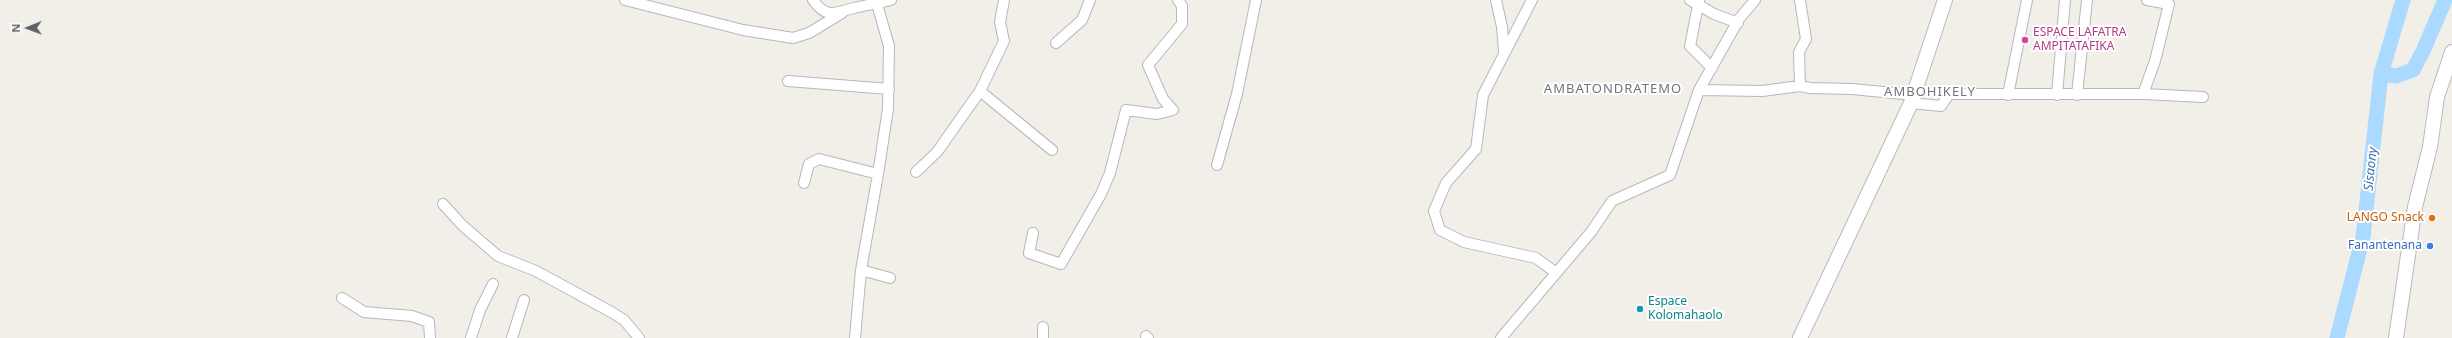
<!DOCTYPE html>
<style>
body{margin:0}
#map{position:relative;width:2452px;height:338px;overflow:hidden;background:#f1efe8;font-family:"Noto Sans",sans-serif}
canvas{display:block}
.north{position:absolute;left:8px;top:8px;width:40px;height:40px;-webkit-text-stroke:3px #fff;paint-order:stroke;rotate:269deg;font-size:11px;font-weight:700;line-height:16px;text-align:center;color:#5f6368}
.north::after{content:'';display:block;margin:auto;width:14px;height:18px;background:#5f6368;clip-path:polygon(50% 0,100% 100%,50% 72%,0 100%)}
</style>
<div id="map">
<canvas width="2452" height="338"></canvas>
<div class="north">N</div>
</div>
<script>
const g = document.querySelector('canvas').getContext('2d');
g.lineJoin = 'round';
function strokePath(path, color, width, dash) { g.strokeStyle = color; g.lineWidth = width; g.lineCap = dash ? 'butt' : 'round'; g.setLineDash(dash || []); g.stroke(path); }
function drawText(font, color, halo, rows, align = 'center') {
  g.font = font + ' "Noto Sans",sans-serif'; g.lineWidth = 4; g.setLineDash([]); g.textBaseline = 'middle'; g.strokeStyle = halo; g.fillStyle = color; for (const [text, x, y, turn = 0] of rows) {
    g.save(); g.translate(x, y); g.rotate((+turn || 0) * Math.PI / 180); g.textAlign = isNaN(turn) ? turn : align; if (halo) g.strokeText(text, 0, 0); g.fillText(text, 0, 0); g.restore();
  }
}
const river = new Path2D(`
 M2381 74 2396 76 2413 70 2423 51 2445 0
 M2337 338 2363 237 2381 74 2403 0`);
const street = new Path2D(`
 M625 0 743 30 793 38 809 33 842 13
 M813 0C827 20 836 12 854 8 867 5 879 3 891 0
 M1496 0 1502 27 1504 51
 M1532 0 1483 95 1476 149 1446 183 1434 211 1440 230 1464 242 1536 258 1555 272
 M1690 0 1714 14 1738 23
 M1699 0 1690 46 1712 68
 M1800 0 1806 39 1799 52 1800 86
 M1056 43 1082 20 1090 0
 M788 81 889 89
 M1699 90 1762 91 1800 86 1810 88 1852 89 1914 95
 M980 91 1052 150
 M2143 94 2155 61 2169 4 2147 0
 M2008 95 2027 0
 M2057 95 2065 0
 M2077 95 2087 0
 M1911 103 1941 106 1949 94H2143L2203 97
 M1217 165 1237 94 1256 0
 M916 172 937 152 980 91 1004 41 1000 22 1004 0
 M878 174 861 270 890 278
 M804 183 809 164 819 159 878 174 888 109 889 46 877 4
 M443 204 462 225 498 256 536 271 613 313 624 320 639 338
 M1033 233 1029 253 1061 264 1101 194 1110 173 1126 110 1157 114 1173 110 1163 99 1148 65 1182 24V6L1178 0
 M342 298 364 312 412 316 429 322 430 338
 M1146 336 1148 338
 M471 338 480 310 493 284
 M512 338 524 300
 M855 338 861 270
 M1043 338V327
 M1501 338 1591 232 1612 201 1670 175 1699 90 1739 19 1755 0`);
const secondary = new Path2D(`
 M1800 338 1911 103 1945 0
 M2396 338 2415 207 2430 147 2437 97 2452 52`);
const markers = [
 [2025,40,4,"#d1479c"],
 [2432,218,4,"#e8710a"],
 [2430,246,4,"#3f7fe0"],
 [1640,309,4,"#0f9aa8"]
];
const hotelNames = [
 ["ESPACE LAFATRA",2033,33],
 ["AMPITATAFIKA",2033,47]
];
const foodNames = [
 ["LANGO Snack",2424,218]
];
const shopNames = [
 ["Fanantenana",2422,246]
];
const cultureNames = [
 ["Espace",1648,302],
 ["Kolomahaolo",1648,316]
];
const neighbourhoodNames = [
 ["AMBATONDRATEMO",1613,89],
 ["AMBOHIKELY",1930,92]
];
const waterNames = [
 ["Sisaony",2371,169,-84]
];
strokePath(river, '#aadaff', 15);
strokePath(street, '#b5b8bc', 12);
strokePath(secondary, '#b6babf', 16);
strokePath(street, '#fff', 10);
strokePath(secondary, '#fff', 14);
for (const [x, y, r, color] of markers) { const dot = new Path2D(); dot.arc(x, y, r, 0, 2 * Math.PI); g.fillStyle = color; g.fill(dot); strokePath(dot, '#fff', 1.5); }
drawText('12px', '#b23c85', '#fff', hotelNames, 'left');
drawText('12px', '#c56008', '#fff', foodNames, 'right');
drawText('12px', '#366cbe', '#fff', shopNames, 'right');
drawText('12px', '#0d838f', '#fff', cultureNames, 'left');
g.letterSpacing = '1px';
drawText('13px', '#70757a', '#fff', neighbourhoodNames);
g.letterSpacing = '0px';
drawText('italic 13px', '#4174aa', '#fff', waterNames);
</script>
